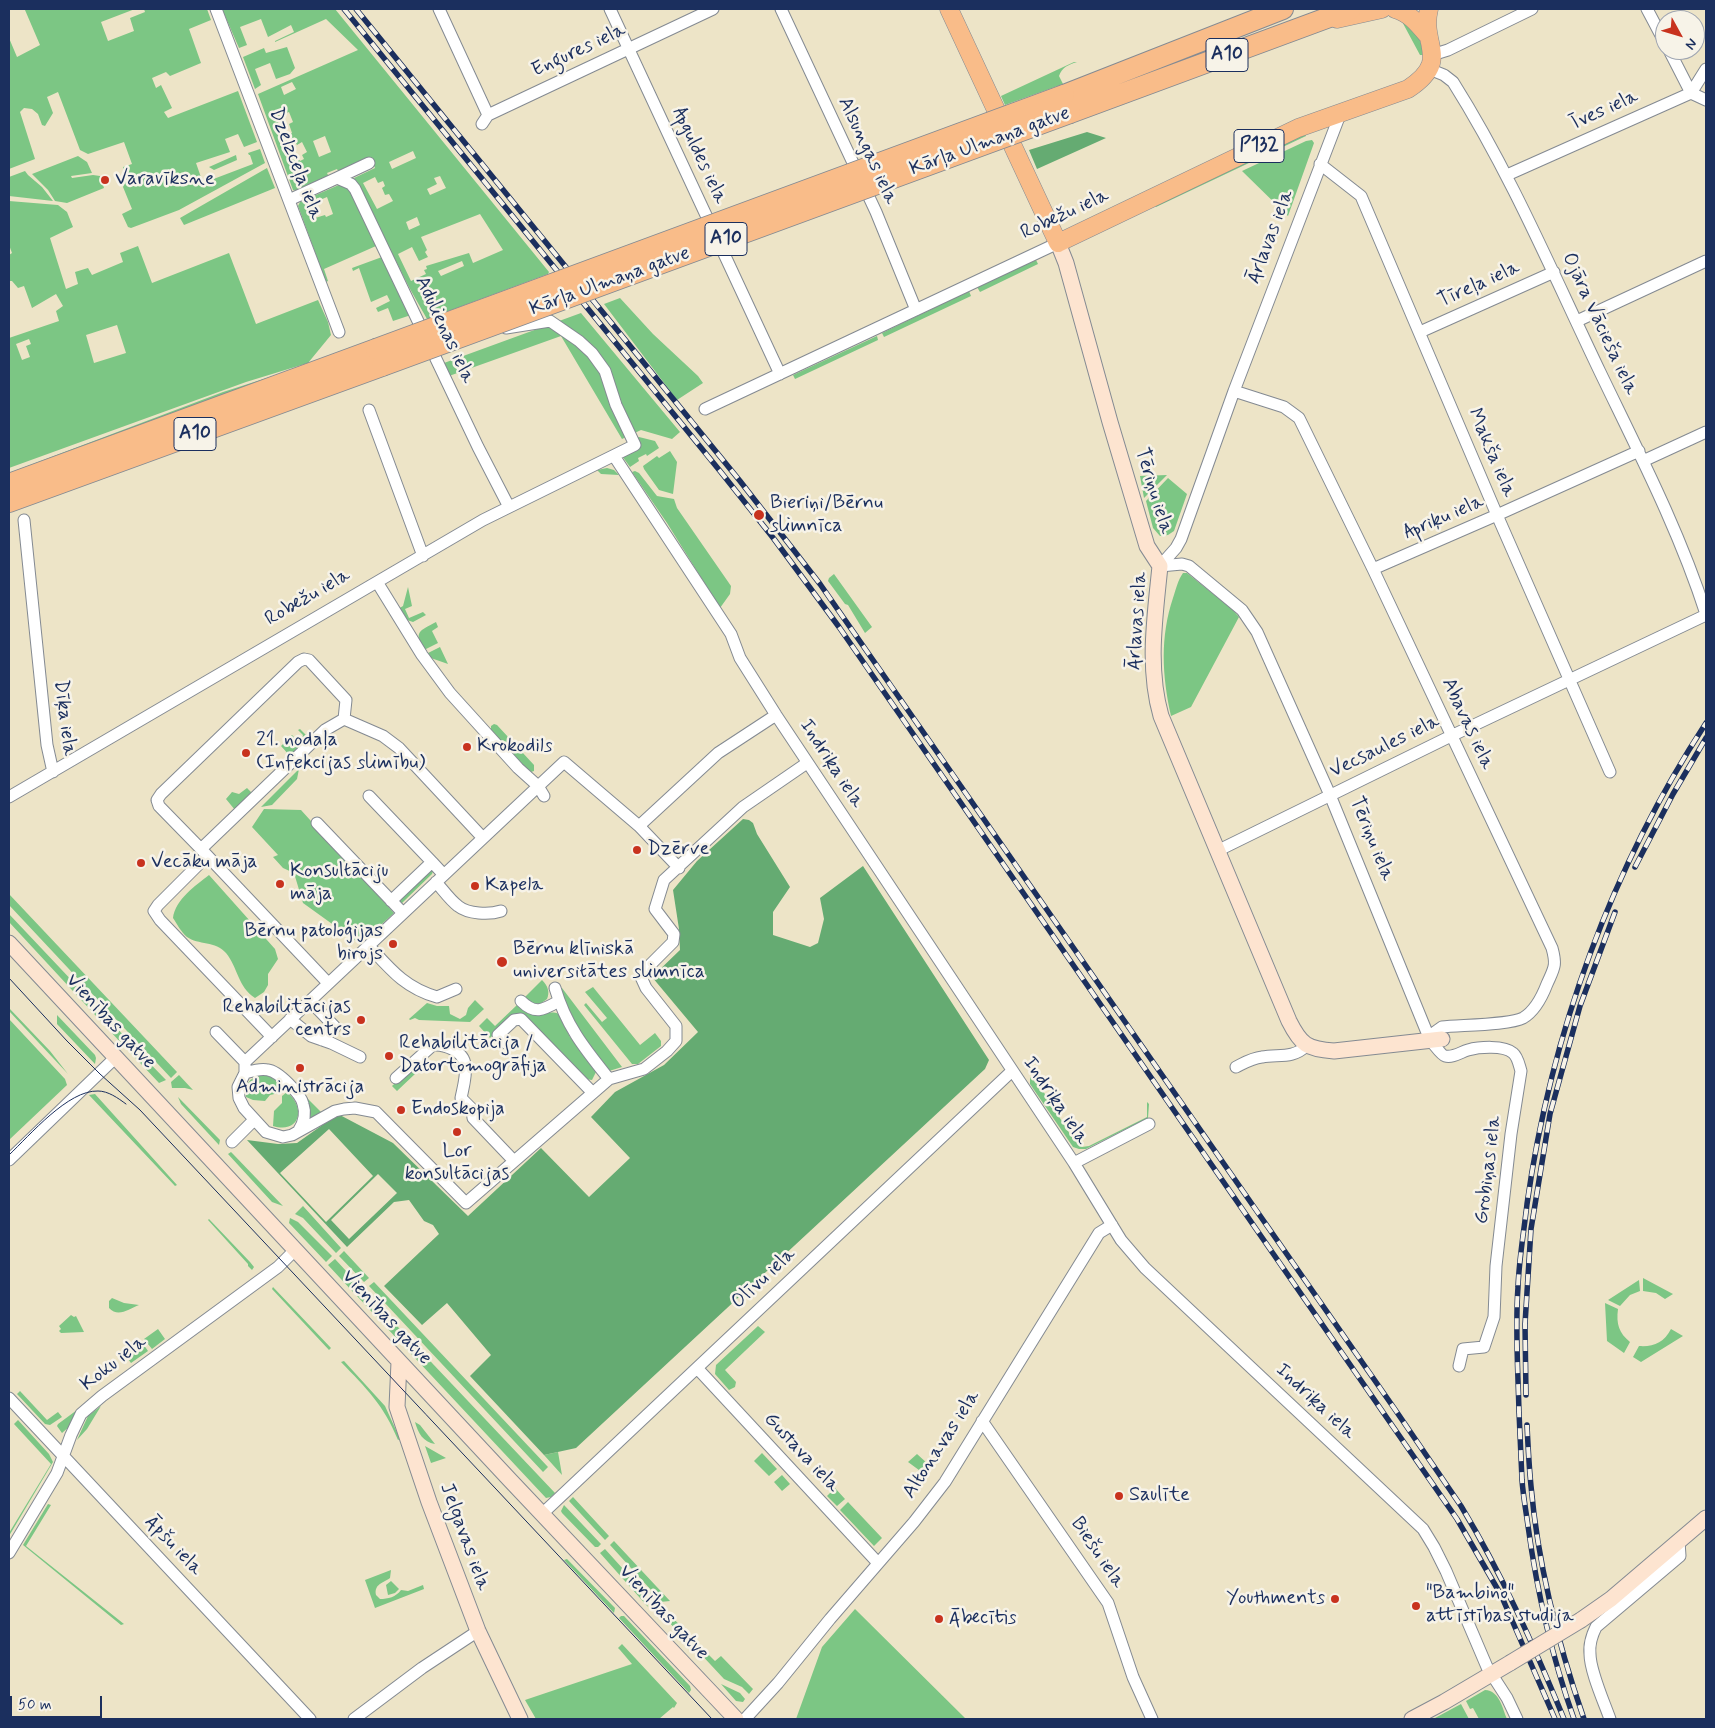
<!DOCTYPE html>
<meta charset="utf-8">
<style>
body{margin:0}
#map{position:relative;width:1715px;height:1728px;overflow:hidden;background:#ede4c7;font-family:Mynerve,sans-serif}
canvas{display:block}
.frame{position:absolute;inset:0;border:10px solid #1b2f5e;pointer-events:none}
.north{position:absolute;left:1655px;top:10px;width:50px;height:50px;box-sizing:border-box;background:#f7f3e8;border:1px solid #9fa5b1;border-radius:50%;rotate:129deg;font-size:14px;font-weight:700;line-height:20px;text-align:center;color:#1b2f5e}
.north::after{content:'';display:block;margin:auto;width:18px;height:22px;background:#c8321e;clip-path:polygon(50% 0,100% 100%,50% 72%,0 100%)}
.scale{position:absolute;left:10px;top:1696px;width:92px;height:22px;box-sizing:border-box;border:2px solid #1b2f5e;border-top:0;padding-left:6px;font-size:15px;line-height:18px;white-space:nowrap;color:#1b2f5e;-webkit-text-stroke:4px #f7f3e8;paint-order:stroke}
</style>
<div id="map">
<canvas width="1715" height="1728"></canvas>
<div class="frame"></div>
<div class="north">N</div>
<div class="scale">50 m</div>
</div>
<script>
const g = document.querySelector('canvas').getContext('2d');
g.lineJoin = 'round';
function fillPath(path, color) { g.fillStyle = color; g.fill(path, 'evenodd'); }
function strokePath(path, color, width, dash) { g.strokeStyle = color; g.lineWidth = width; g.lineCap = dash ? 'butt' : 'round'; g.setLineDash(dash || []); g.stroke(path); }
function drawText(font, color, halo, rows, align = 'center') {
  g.font = font + ' Mynerve,sans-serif'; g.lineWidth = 5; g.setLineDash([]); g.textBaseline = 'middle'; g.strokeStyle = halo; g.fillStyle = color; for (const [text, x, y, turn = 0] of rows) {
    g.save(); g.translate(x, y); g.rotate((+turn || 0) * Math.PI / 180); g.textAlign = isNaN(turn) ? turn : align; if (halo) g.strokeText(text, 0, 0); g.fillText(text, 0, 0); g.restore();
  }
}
const green = new Path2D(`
 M28 9H135L101 22 108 41 134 31 130 18 145 12 144 9H207L211 20 189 29 201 63 170 76 166 72 152 78 156 88 161 85 172 108 164 112 168 118 238 91 257 142 244 147 238 134 225 139 230 152 196 163 203 183 253 164 250 155H249L248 153 260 149 265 163 179 210 131 228 128 227 122 214 132 209 123 187 127 178 123 167 132 164 124 142 88 154 80 150 58 92 47 97 53 113 45 126 42 125 38 114 32 109 24 108 20 112 35 159 9 169V38L17 57 40 45 25 10Z
 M222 9H335L549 272 548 274 427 319 410 289 354 178 375 168 371 159 339 173 337 169 327 173 329 177 298 191 293 190 258 94 358 50 326 19 275 42V41L294 32 291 25 268 37 261 19 240 27 247 45 239 48ZM292 82 296 89 284 95 281 87ZM289 112 293 122 289 124 292 133 284 136 276 117ZM325 136 331 152 319 157 313 141ZM295 142 297 145 302 142 307 152 302 155 304 159 300 161 298 158 293 160 286 147ZM413 151 416 158 392 169 389 162ZM440 176 446 188 430 195 427 189 437 184 434 178ZM375 177 378 183 383 181 385 186 382 188 385 195 389 194 393 201 377 209 363 183ZM480 214 503 250 473 263 469 253 426 266 427 269 424 270 426 274 411 281 398 254 412 247 419 261 428 257 425 252 427 250 421 237ZM417 217 420 225 409 230 406 222ZM462 261 464 266 441 276 438 271Z
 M1399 16C1413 24 1422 38 1423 55H1420Z
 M287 47 295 68 290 74 276 79 270 63 255 69 261 85 255 89 243 57 264 48 266 53Z
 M1074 62H1077C1068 65 1062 67 1059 76L1063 84 1005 105 1001 96Z
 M1305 133 1306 136 1156 207 1154 204Z
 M1312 140 1314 143 1288 216 1242 171 1306 141Z
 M236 155 237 160 214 170 209 167Z
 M78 156 87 162 92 173 71 176 72 178 93 175 100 176 104 188 67 203 55 201 48 190 32 174Z
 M267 168 275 188 184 225 180 218Z
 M25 171 28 175 42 187 53 201 9 196V177Z
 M341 184C356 190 369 231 376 246L324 269 328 281 326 282 298 206 300 202ZM327 197 333 214 326 217 325 215 315 218 308 202 318 198 320 200Z
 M9 201 58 205 67 212 73 227 50 238 66 289 78 284 75 272 88 268 92 275 123 262 120 253 138 246 152 283 229 253 256 324 318 300 328 322 331 335 308 363 246 382 9 468V338L59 321 56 311 63 306 56 294 32 308 24 286 18 288 12 281H9V255L12 253 9 245ZM117 325 126 353 94 363 86 335ZM29 339 31 344 26 346 30 357 22 360 16 344Z
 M382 257 411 315 393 321 388 308 378 312 376 308 390 301 387 295 371 302 359 268 353 271 352 268Z
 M1036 260 1038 264 980 292 977 287Z
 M969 291 971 296 884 337 882 333Z
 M620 298 653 334 698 376 703 383 677 400 604 304Z
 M581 313 680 432 672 439 641 430 622 439 561 336 449 376 444 363Z
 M877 336 878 340 795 379 793 375Z
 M276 375 9 478V473L223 392Z
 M639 437 655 441 659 448 647 456 646 454 638 458 639 461 630 467 622 456 635 438Z
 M670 451 677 462 673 494 659 490 644 469 643 466 657 456 659 458Z
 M607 468 614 470 619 475 601 474 597 470Z
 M635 471 639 473 657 496 674 499 677 508 731 586 730 594 720 608 667 523 632 472Z
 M1167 475 1144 498 1140 476Z
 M1168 478 1187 494 1174 531 1168 535 1160 536 1153 528 1146 501Z
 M1183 573H1187L1232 609 1239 617 1191 707 1171 716C1162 675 1160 637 1173 598 1176 589 1178 580 1183 573Z
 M834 574 872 627 865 633 848 605 845 604 828 581 829 578Z
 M408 587 412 606 405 609 409 618 423 612 426 615 413 622 404 619 398 609 403 606Z
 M436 622 438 627 432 631 438 643 424 650C413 631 420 631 436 622Z
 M440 647 448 664 428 657 426 654Z
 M494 724 497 725 534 765V771L531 772 528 771 491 731V726Z
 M300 729 309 738 290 756 281 746 292 735 297 740 302 739 303 735 298 730Z
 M299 769 297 779 272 805 261 807Z
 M247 788 253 794 235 810 226 799 232 792 239 794Z
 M264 809 301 810 394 913 360 944 303 903 294 873 283 868 273 857 278 855 252 827Z
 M431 870 433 871 432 874 402 903H400L399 900Z
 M209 875 275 949 278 959 268 974V985L264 992 255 998C238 987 238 968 226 953 216 941 198 945 187 937 181 932 177 924 173 918 175 900 196 885 209 875Z
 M9 894 177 1072 171 1078 9 905Z
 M9 914 128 1040 122 1044 9 922Z
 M542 980C548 986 550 992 547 999L540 1004 531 1003 525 997Z
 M593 987 640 1045 655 1033 661 1041V1046L638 1064H632L584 1005 586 1003 602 1022 607 1018 585 992Z
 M562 988 622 1067 609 1071C586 1043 572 1023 560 989Z
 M475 1000 484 1009 470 1022 419 1020 415 1018 410 1020 409 1019 427 1003 437 1006H449L450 1014 460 1019 466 1015 468 1008Z
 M517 1005C535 1024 545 1008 559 1014L570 1037 595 1069 596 1072 592 1080 585 1079 511 1017 490 1038 479 1026 487 1018 495 1026Z
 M9 1008 50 1051 68 1074 9 1011Z
 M57 1015 95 1055 96 1058 95 1064 57 1024Z
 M9 1019 65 1079 67 1085 9 1140Z
 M130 1043 166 1080 159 1083 126 1048Z
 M409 1070 416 1073 397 1091 392 1086Z
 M179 1075 193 1090 185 1088H172L171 1082Z
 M261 1075C271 1075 277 1081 284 1088L279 1093 270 1095 265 1101 253 1100 246 1097C244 1085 249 1078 261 1075Z
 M1033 1075 1073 1139 1082 1147 1089 1146 1147 1117V1102L1149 1104 1148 1118 1086 1149H1079L1073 1147 1030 1084V1078Z
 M287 1092C307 1109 299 1134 273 1126L274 1111 282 1103V1096Z
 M95 1094 177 1185 175 1186 89 1095Z
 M178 1097 220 1140 219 1145 181 1104Z
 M306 1097 322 1113 309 1120Z
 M231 1152 233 1154 283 1206 272 1202 228 1154Z
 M303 1206 341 1248 336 1253 303 1218 295 1214Z
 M290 1218 298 1222 332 1256 326 1262 289 1223Z
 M209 1219 250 1262 254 1267 252 1270 248 1266V1264L208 1220Z
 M344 1251 369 1278 364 1282 339 1256Z
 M335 1259 360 1286 353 1292 328 1265Z
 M1643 1278 1673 1294 1665 1299 1656 1293 1643 1291Z
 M1639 1280 1640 1291 1630 1295 1620 1306 1608 1300Z
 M374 1282 548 1467 543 1472 369 1286Z
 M273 1287 331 1348 329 1350 272 1289Z
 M363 1290 555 1493 551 1497 546 1498 357 1296Z
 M112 1298 124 1303 139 1305C129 1309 118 1318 109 1308V1301Z
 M1605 1303 1618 1309C1616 1324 1619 1333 1630 1342L1624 1353 1607 1341Z
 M71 1315 74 1317 76 1316 84 1332 61 1333 59 1331 61 1329 59 1326Z
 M758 1326 765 1332 725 1370 736 1382 735 1387 729 1390 715 1374 716 1365Z
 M158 1329 165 1339 152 1349 144 1339Z
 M1671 1329 1683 1336 1641 1362 1633 1357 1639 1346C1653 1347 1664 1343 1671 1329Z
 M141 1341 148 1351 131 1363 124 1354Z
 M344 1361 385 1406 400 1439 398 1440C384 1405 366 1388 341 1362Z
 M20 1391 47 1420 58 1412 62 1417 50 1425 45 1424 17 1394Z
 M101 1406 87 1429 77 1440 88 1416Z
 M77 1410 78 1411 70 1426 62 1433 57 1426 58 1424Z
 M18 1420 49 1454 53 1462 9 1536V1533L51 1464 14 1424Z
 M415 1422 420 1425 435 1444C423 1442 418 1433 415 1422Z
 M425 1446 446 1458 431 1463Z
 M558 1452 562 1475 544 1455Z
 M762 1453 777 1469 769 1476 754 1461Z
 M917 1454 928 1464 923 1473 908 1462Z
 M782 1475 790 1484 782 1491 774 1482Z
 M835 1488 845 1499 837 1506 827 1496Z
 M573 1497 609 1536 605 1540 569 1501Z
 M848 1502 882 1538 874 1546 840 1510Z
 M48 1504 51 1505 26 1546 124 1624 121 1625 23 1545Z
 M564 1505 601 1544 598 1547H595L562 1513 561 1511Z
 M614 1541 670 1601 660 1602 654 1606 650 1599 651 1590 610 1545Z
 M605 1549 642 1590 648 1607 600 1553Z
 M567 1559 615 1608 614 1613 564 1560Z
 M391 1570 390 1578C383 1583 374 1584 376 1595L380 1599C388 1599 396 1597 401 1590L408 1591 423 1585 424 1589 375 1608 365 1580Z
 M391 1581 399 1589 395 1593 388 1595 386 1585Z
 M855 1609 966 1719H796L822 1647Z
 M667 1614 671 1616 695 1641 690 1644 662 1615Z
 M621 1616H624L690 1686 691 1690 689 1693 619 1618Z
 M622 1644 677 1703 674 1708 673 1707 659 1719H536L525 1700 632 1664 620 1650 618 1648Z
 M701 1647 715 1661 721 1656 753 1689 749 1694 742 1687 724 1679 697 1650Z
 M721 1684 740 1693 745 1699 743 1702 736 1701Z
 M1485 1690C1500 1691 1502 1708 1507 1719H1479L1473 1708 1470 1709 1466 1701Z
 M1461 1704 1469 1719H1435V1718Z`);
const forest = new Path2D(`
 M1087 132 1106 138 1037 169 1029 150Z
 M743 819 749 820 753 823 757 834 790 887 773 912V935L810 947 818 943 824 919 820 898 863 866 989 1060 985 1069 576 1448 544 1455 470 1376 491 1355 447 1303 422 1325 384 1286 439 1234 433 1225 424 1221 409 1200 394 1202 347 1247 247 1140 278 1144 297 1143 338 1114 393 1143 468 1216 541 1148 589 1197 630 1158 591 1117 615 1092 664 1065 698 1032 652 977 680 950 679 929 673 890 697 861ZM329 1129 373 1176 326 1222 280 1173ZM378 1174 397 1193 349 1239 331 1220Z`);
const street = new Path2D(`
 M216 9 339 332
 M439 9 488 115
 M610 9 780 374
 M781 9 876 212 916 310
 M1647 9 1665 43
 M1669 50 1691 93 1706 100
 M1432 55 1448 50 1532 9
 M1429 69 1444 75 1453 82C1511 174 1553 274 1600 372 1638 451 1679 530 1706 614
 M482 124 488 115 713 9
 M1320 164 1361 196 1497 515 1610 772
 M1507 175 1691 93 1706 69
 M337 178 369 163
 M289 200 337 178 351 184 355 189 478 447 509 507
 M1577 321 1706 261
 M1420 332 1554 272
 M1234 391 1284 407 1299 418 1373 569 1552 948C1557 966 1554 968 1547 984 1542 997 1535 1011 1523 1018 1510 1025 1459 1025 1442 1027L1435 1032 1430 1040
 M705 409 1058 243
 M369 410 423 556
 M614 456 731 634 740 658 776 715 1074 1163 1121 1240 1145 1268 1423 1529 1434 1547 1446 1571 1487 1667 1507 1698 1517 1719
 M1643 461 1706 432
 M24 520 47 745 53 772
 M1160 566 1182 564 1189 566 1242 610 1257 632 1330 795 1430 1040
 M1160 566 1176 548 1181 539 1234 391 1341 112
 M1373 569 1497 515 1639 451
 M377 582 422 655 450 693 518 768 538 786 544 796
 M369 796 432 862
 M9 797 483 520 635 445 616 405 605 371 592 353 579 341 550 321 506 328
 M317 823 403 913
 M639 826 718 753 776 715
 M201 849 159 806 157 800 161 794 298 662 304 659 309 660 346 700 344 719
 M1217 851 1451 736 1706 615
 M207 856 158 905 154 911 160 920 272 1037
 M436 882C443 890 450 900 458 906 468 914 489 915 501 911
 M391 901 432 862 444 875
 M369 946C390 969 405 988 437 997L456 989
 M328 983 201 849 325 730 344 719 383 736 399 748 483 838
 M555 988C566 1026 585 1049 609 1079
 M310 1001 335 1027 322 1040
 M521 1001C535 1015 543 1010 559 1001
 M290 1019 311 1036 331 1043 360 1057
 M216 1032 245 1062
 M1430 1040C1434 1044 1441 1055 1445 1056 1453 1058 1461 1052 1468 1050 1479 1047 1504 1045 1513 1053 1518 1057 1519 1065 1521 1071L1511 1134 1496 1266 1494 1317 1484 1347 1463 1349 1459 1366
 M506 1043 498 1035 514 1020 521 1019 592 1092
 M1236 1067C1244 1063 1252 1058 1262 1057 1278 1054 1293 1059 1306 1046
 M245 1073V1062L564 762 639 826 679 868
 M396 1078 433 1045C444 1044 464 1051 465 1065 467 1075 463 1088 461 1098L472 1109 473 1118 514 1161
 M299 1130C304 1122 306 1113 303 1104 301 1094 278 1071 268 1070 260 1068 252 1071 245 1073L238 1087 239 1098 244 1108 266 1132 283 1137 292 1135 335 1111 344 1109 355 1108 376 1112 466 1203 609 1079 644 1069 667 1051 676 1041V1026L646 988 641 977 644 971 673 942 674 934 655 909 664 880 743 807 807 763
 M232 1142 254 1120
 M9 1160 116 1057
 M1074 1163 1149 1124
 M697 1368 878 1563
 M9 1398 310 1719
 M982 1421 1108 1603 1133 1677 1152 1719
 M542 1514 1012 1071
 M9 1553 57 1473 71 1435 81 1414 102 1396 278 1267 295 1250
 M354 1719 422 1668 478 1631
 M745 1719 778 1683 830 1619 914 1522 945 1482 1099 1233 1112 1225
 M1610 1719C1604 1702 1590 1671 1590 1654 1589 1645 1592 1635 1596 1627L1680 1556 1679 1541`);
const secondary = new Path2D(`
 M1058 243 1066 263 1110 422 1147 546 1160 566C1155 617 1147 667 1161 716L1289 1021C1301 1045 1307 1049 1334 1051L1442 1039
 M9 943 509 1479 736 1719
 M399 1362 397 1407 429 1502 478 1631 520 1719
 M1581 1620 1611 1599 1706 1518
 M1412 1719 1444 1702 1510 1663`);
const primary = new Path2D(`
 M949 9 1058 243 1298 128 1408 89C1452 60 1420 45 1429 9
 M1395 9C1410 13 1419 25 1429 37
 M1337 19 1382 9`);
const highway = new Path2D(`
 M1064 95 1283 9
 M1070 113 1351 9
 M9 484 376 349
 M9 502 382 366`);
const tram = new Path2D(`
 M9 978 67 1041 100 1074 140 1110 712 1719
 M9 1155C30 1135 68 1090 98 1091 108 1091 118 1098 126 1104`);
const rail = new Path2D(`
 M344 9 720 471 774 539 839 627 1457 1519 1501 1595 1555 1719
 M356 9 740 481 820 584 1394 1408 1461 1506C1502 1574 1534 1646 1564 1719
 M1635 867 1673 794 1706 738
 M1526 1395 1525 1324 1531 1229 1550 1114 1580 1006 1615 912
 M1527 1425C1528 1446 1529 1466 1531 1486 1538 1565 1558 1644 1584 1719
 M1574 1719C1552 1657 1537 1592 1528 1526 1526 1511 1523 1495 1522 1480 1521 1457 1520 1435 1519 1412 1518 1370 1515 1328 1518 1287 1519 1259 1524 1231 1527 1204 1551 1033 1612 867 1706 723`);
const secondaryBridge = new Path2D(`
 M1510 1663 1581 1620`);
const highwayBridge = new Path2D(`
 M376 349 1064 95
 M382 366 1070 113`);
const markers = [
 [105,180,5,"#c8321e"],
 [759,515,6,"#c8321e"],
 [467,747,5,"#c8321e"],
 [246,753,5,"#c8321e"],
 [637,850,5,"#c8321e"],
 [141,863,5,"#c8321e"],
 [280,884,5,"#c8321e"],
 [475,886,5,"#c8321e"],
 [393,944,5,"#c8321e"],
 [502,962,6,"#c8321e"],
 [361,1020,5,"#c8321e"],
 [389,1056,5,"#c8321e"],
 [300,1068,5,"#c8321e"],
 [401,1110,5,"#c8321e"],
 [457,1132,5,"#c8321e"],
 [1119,1496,5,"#c8321e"],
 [1335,1599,5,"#c8321e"],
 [1416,1606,5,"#c8321e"],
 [939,1619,5,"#c8321e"]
];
const shields = [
 [1227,55,42],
 [1259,146,50],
 [726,239,42],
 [195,434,42]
];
const shieldNames = [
 ["A10",1227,55],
 ["P132",1259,146],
 ["A10",726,239],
 ["A10",195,434]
];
const streetNames = [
 ["Engures iela",579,51,-25],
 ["Īves iela",1604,111,-24],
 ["Kārļa Ulmaņa gatve",990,142,-20],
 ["Alsungas iela",867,151,65],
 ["Apguldes iela",699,156,65],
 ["Dzelzceļa iela",295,164,69],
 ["Robežu iela",1065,215,-25],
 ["Ārlavas iela",1271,237,-69],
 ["Kārļa Ulmaņa gatve",610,282,-20],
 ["Tīreļa iela",1479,285,-24],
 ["Ojāra Vācieša iela",1599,324,65],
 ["Adulienas iela",444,330,65],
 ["Makša iela",1491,453,67],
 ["Tēriņu iela",1153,491,73],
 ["Apriķu iela",1444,518,-23],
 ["Robežu iela",308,598,-30],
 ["Ārlavas iela",1138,621,-86],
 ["Dīķa iela",64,718,83],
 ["Abavas iela",1467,724,65],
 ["Vecsaules iela",1385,747,-26],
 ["Indriķa iela",831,764,57],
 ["Tēriņu iela",1371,839,68],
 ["Vienības gatve",110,1022,47],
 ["Indriķa iela",1055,1101,56],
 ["Grobiņas iela",1489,1170,-83],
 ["Olīvu iela",764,1279,-43],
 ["Vienības gatve",386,1318,47],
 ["Koku iela",114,1364,-38],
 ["Indriķa iela",1315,1402,43],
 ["Altonavas iela",942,1445,-57],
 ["Gustava iela",801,1453,47],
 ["Jelgavas iela",464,1537,70],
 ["Āpšu iela",173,1546,47],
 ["Biešu iela",1097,1553,56],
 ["Vienības gatve",663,1613,47]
];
const poiNames = [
 ["Varavīksne",115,180],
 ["Bieriņi/Bērnu",770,504],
 ["slimnīca",770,527],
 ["21. nodaļa",256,741],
 ["(Infekcijas slimību)",256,764],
 ["Krokodils",477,747],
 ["Dzērve",647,850],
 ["Vecāku māja",151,863],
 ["Konsultāciju",290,872],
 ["māja",290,895],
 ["Kapela",485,886],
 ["Bērnu patoloģijas",383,932,"right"],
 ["birojs",383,955,"right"],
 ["Bērnu klīniskā",513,950],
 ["universitātes slimnīca",513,973],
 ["Rehabilitācijas",351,1008,"right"],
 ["centrs",351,1031,"right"],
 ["Rehabilitācija /",399,1044],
 ["Datortomogrāfija",399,1067],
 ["Administrācija",300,1088,"center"],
 ["Endoskopija",411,1110],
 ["Lor",457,1152,"center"],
 ["konsultācijas",457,1175,"center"],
 ["Saulīte",1129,1496],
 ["\"Bambino\"",1426,1594],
 ["attīstības studija",1426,1617],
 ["Youthments",1325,1599,"right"],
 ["Ābecītis",949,1619]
];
fillPath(green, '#7cc684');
fillPath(forest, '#65ab72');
strokePath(street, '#848a92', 13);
strokePath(secondary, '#848a92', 17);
strokePath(primary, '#848a92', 19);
strokePath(highway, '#848a92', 22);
strokePath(street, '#fff', 11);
strokePath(secondary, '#fde4d0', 15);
strokePath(primary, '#f9bc89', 18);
strokePath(highway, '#f9bc89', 20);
strokePath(tram, '#1b2f5e', 1);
strokePath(rail, '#1b2f5e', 5.5);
strokePath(rail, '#f7f3e8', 4, [11]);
strokePath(secondaryBridge, '#848a92', 17, []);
strokePath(highwayBridge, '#848a92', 22, []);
strokePath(secondaryBridge, '#fde4d0', 15);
strokePath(highwayBridge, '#f9bc89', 20);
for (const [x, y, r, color] of markers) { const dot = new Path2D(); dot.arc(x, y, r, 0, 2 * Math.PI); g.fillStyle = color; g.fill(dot); strokePath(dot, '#f7f3e8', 2); }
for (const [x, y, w] of shields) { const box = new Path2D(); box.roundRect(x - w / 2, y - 16.5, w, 33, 4); g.fillStyle = '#f7f3e8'; g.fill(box); strokePath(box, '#1b2f5e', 1); }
drawText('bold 19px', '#1b2f5e', null, shieldNames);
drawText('20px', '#1b2f5e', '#f7f3e8', streetNames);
drawText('20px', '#1b2f5e', '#f7f3e8', poiNames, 'left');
</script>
